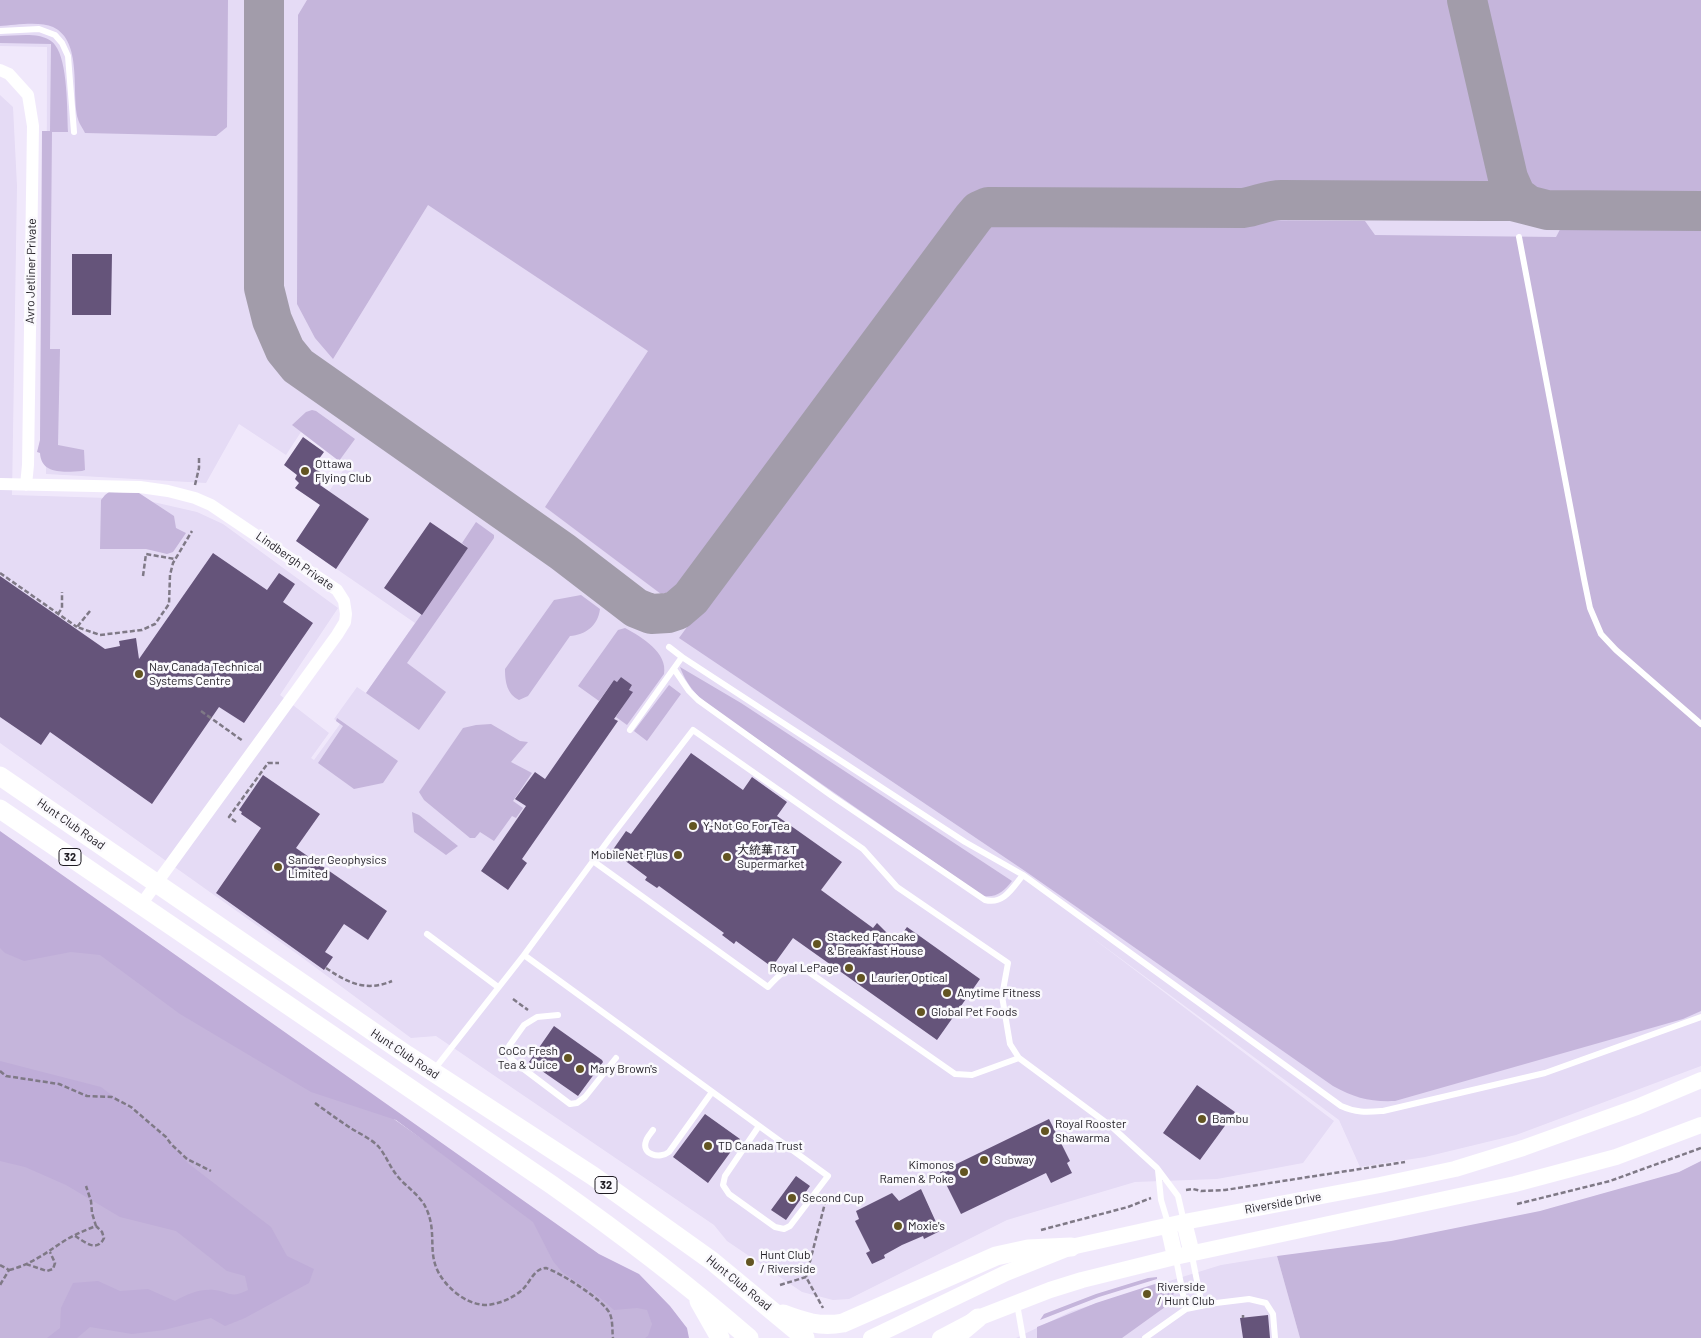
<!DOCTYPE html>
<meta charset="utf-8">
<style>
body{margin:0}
canvas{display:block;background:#f0e8fb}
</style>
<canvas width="1701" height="1338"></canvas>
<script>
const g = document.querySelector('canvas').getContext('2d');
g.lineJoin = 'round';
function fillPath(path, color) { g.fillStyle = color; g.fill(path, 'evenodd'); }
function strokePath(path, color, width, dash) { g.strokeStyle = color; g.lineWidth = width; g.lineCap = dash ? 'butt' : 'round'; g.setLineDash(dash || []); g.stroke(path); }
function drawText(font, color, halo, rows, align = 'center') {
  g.font = font + ' Barlow,"Noto Sans SC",sans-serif'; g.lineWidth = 5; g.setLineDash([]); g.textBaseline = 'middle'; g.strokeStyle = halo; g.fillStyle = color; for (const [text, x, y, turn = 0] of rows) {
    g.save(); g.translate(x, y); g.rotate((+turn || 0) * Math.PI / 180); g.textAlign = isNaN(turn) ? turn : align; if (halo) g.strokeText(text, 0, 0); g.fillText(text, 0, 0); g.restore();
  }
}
const built = new Path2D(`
 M0 0H1701V1066L1516 1135 1425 1157 1360 1167 1339 1120 1086 933 1334 1121 1303 1163 1217 1179 1135 1182 1007 1220 849 1299 833 1300 802 1292 727 1241 714 1225 436 1036 411 1038 300 956 0 743V95L13 107 17 186 12 495 140 499 197 512 223 524 338 608 280 695 329 733 311 758 314 760 340 724 334 719 357 687 366 693 415 623 296 541 346 466 301 432 286 455 239 424 206 483 46 474 47 47 0 46Z
 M1277 1256 1300 1338H1016L1072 1311 1221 1265Z`);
const green = new Path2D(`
 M0 0H228L227 127 216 136 85 133C83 128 79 124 78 119 71 93 83 41 53 27 40 21 14 25 0 26Z
 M307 0H1453L1494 175 1482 190 1254 188 1248 195 976 194 684 589 661 594 545 507 648 351 428 205 333 359 315 338 297 304 298 15Z
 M1480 0H1701V199C1664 199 1551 206 1524 183 1522 180 1521 176 1519 172Z
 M0 36C12 36 27 34 39 36 44 37 52 40 55 45 68 61 67 111 68 132H52L50 349H60L58 445 84 450 85 470 82 471C65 472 41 475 40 453L37 452 40 440 42 131H50L51 44 0 43Z
 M999 218 1365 221 1375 235 1556 237 1565 220 1701 222V1011L1683 1019 1395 1101C1370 1102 1355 1098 1333 1086L1025 871 679 638 972 235 986 225Z
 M312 410 316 411 355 439 339 461 292 425 306 412Z
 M109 492 139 493 174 516 176 528 186 533 173 552 167 554 146 549H100L101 500 105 495Z
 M476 522 494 535V538L407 663 446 692 419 730 366 693 468 548 462 543Z
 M581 595 600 609C598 626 585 635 570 636L528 696 519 700C507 694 505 682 505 669L554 600Z
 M625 628C642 637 668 653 664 674L627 725 616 717 632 692 629 690 632 685 621 677 617 682 614 680 599 701 578 686 618 630Z
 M680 667 741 703 1012 881C1004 891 997 898 983 896L721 714C701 699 689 691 680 667Z
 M669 685 681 694 647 741 634 731Z
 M337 718 398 761 383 783 354 789 318 763 343 726 336 721Z
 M491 724 520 741 528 742 511 762 532 773 513 801 523 808 516 818 512 816 494 841 480 832 475 838H470L424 800 419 792 463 728 476 725Z
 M412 812 419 815 458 846 446 855 414 832Z
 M0 840 648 1299 669 1338H0Z
 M1701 1161V1338H1300L1277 1256 1391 1241 1540 1211 1679 1172Z
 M1157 1277V1279L1099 1297 1040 1320 1044 1314 1096 1294 1148 1278Z
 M1158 1283 1167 1287 1171 1285 1174 1291 1172 1302 1122 1338H1037V1327L1096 1303Z`);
const forest = new Path2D(`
 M0 831 599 1254 639 1274 670 1306 687 1328 689 1338H645L648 1336 652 1324 647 1310 637 1308 614 1310 599 1297 562 1272 553 1261 533 1222 396 1120 311 1092 180 1014 100 955 71 952 24 961 5 953 0 948Z
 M0 1061 101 1087 155 1128 189 1164 271 1227 287 1256 314 1269 309 1283 245 1318 225 1326 211 1318 164 1330 132 1334 90 1327 77 1338H47L60 1328 61 1308 73 1283 98 1281 120 1291 148 1289 175 1301C188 1294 199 1289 214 1290 232 1292 229 1299 248 1290L245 1276 227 1271 176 1231 120 1217 66 1185 25 1167 0 1161Z`);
const taxiway = new Path2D(`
 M264 0V288L272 320 285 350 298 366 563 552 636 608 651 614 668 613 677 610 691 598 973 218 979 211 988 207 1243 208C1257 206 1268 200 1281 200L1484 201H1512L1547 210 1701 211
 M1467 0 1508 178 1516 196 1528 205`);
const building = new Path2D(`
 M72 254H112L111 315H72Z
 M303 437 324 452 313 467 326 476 320 485 369 519 336 569 296 541 320 505 295 488 299 483 295 479 297 475 284 465Z
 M430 522 468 548 422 615 384 588Z
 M213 553 267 590 279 573 295 584 283 602 313 623 244 723 219 707 152 804 50 732 41 745 0 717V576L105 649 120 646 119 641 136 638 139 659Z
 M621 677 632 685 629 690 633 692 614 719 618 721 522 859 527 863 508 890 481 871 526 806 515 799 535 772 545 779 614 680 617 682Z
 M691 753 743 790 752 777 787 802 777 816 842 862 821 890 873 928 877 923 896 942 907 927 980 979 937 1040 793 938 772 967 736 941 734 944 722 935 724 933 659 886 657 888 645 880 647 877 612 851 626 831 631 834Z
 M263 775 320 814 296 848 387 911 368 940 344 924 325 952 333 957 324 970 216 893 261 828 241 814 242 812 239 810Z
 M554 1026 602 1060 603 1062 578 1096 529 1062Z
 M1197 1085 1235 1112 1200 1160 1163 1133Z
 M705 1114 740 1139 708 1183 673 1157Z
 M1049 1119 1070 1161 1067 1163 1072 1173 1051 1183 1046 1173 961 1214 940 1172Z
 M796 1176 810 1186 786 1220 771 1210Z
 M921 1189 940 1231 924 1239 923 1236 902 1245 884 1255 885 1258 872 1264 866 1253 870 1251 855 1221 859 1219 856 1211 892 1193 899 1201Z
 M1268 1315 1270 1338H1243L1240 1318Z`);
const path = new Path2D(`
 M195 485 199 468V457
 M0 573 77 627
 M143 576 146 554 175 559
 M90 611 77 627 100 635 142 630 155 624 169 604 170 575 173 563 192 531
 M58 614 62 608V592
 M201 711 243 741
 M236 822 229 817 268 763H279
 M326 968C348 983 366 992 392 981
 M513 999 528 1010
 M0 1071 6 1076 59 1084 87 1096 112 1097 131 1107 166 1137 171 1144 187 1159 211 1171
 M315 1103C326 1111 337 1119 349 1127 358 1133 370 1138 378 1146 386 1155 390 1168 399 1178 407 1187 419 1195 425 1206 442 1239 418 1261 456 1293 465 1300 475 1305 487 1305 499 1304 513 1298 522 1290 530 1283 534 1268 546 1268 561 1273 604 1300 610 1314 613 1321 612 1331 613 1338
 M1186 1190 1193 1189 1201 1191 1225 1190 1405 1162
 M1517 1204 1610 1181 1701 1148
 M1041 1230 1128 1207 1151 1198
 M75 1236C85 1242 97 1253 104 1238L102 1232 96 1226
 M26 1264 47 1271 53 1269 55 1263 50 1252
 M0 1265 9 1270 0 1285
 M9 1270C30 1265 46 1253 64 1241 74 1235 85 1230 96 1226L92 1213 91 1201 86 1186
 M806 1277 825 1203 833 1194
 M780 1285 806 1277 823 1308
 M1243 1315V1318`);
const service = new Path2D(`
 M0 31 39 29 55 35 62 43 68 56 74 132
 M1519 237 1584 579 1590 608 1601 634 1616 650 1701 724
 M669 647 682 657
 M674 669 689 691 698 700 832 796 985 900C1004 905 1013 887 1023 875
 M630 730 682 657 965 842 1023 875 1341 1106C1356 1113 1367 1112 1383 1111L1545 1073 1701 1017
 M593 861 768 987C778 976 787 966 803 968L955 1074 972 1075 1019 1058 1112 1127 1157 1168 1178 1196 1184 1222
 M427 934 498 987
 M524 955 828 1176 790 1226 784 1229 775 1227 729 1194 723 1185 725 1176 759 1126
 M558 1015 537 1017 524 1025 509 1046 508 1054 513 1061 570 1104 577 1103 585 1097 616 1058
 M433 1071 524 955 610 838 693 730 863 849 897 887 1008 963 1002 996 1010 1044 1019 1058
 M653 1130C651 1133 647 1137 646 1141 641 1155 660 1159 669 1152L712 1092
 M1158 1170 1161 1200 1168 1223
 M1192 1256 1202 1306
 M1176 1259 1186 1309
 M1017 1304 1023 1338
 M1145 1338 1186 1309 1216 1303 1249 1299 1266 1303 1273 1314 1275 1338`);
const minor = new Path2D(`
 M0 70 9 74 28 95 33 126 28 465 26 485
 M0 484 140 487 168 491 195 498 211 505 337 590 344 601 346 614 345 622 337 635 140 906`);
const secondary = new Path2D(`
 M1184 1222 1192 1254
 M1168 1225 1175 1257
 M871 1338 1006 1273 1071 1247 1184 1222 1380 1185 1455 1169 1523 1148 1637 1107 1701 1080
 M940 1338 978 1318 1050 1290 1082 1280 1175 1257 1515 1184 1616 1157 1701 1125`);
const primary = new Path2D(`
 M0 776 407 1055 593 1176 712 1261 805 1338
 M0 809 552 1185C620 1233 686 1283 749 1338
 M699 1301 720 1338
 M783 1314C804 1322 820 1327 843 1323L996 1256 1028 1249 1071 1247
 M954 1338 978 1318`);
const markers = [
 [305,471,5,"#635522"],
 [139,674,5,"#635522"],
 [693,826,5,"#635522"],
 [678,855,5,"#635522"],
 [727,857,5,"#635522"],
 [278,867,5,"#635522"],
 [817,944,5,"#635522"],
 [849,968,5,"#635522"],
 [861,978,5,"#635522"],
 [947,993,5,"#635522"],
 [921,1012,5,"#635522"],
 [568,1058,5,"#635522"],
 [580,1069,5,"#635522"],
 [1202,1119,5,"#635522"],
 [1045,1131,5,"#635522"],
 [708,1146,5,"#635522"],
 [984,1160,5,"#635522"],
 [964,1172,5,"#635522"],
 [792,1198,5,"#635522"],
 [898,1226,5,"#635522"],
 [750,1262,5,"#635522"],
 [1147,1294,5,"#635522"]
];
const shields = [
 [70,857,22],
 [606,1185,22]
];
const shieldNames = [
 ["32",70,857],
 ["32",606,1185]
];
const streetNames = [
 ["Avro Jetliner Private",31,271,-89],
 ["Lindbergh Private",295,561,35],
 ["Hunt Club Road",71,824,35],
 ["Hunt Club Road",405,1054,34],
 ["Riverside Drive",1283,1203,-10],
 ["Hunt Club Road",739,1283,39]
];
const poiNames = [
 ["Ottawa",315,464],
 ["Flying Club",315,478],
 ["Nav Canada Technical",149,667],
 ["Systems Centre",149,681],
 ["Y-Not Go For Tea",703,826],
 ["大統華 T&T",737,850],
 ["Supermarket",737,864],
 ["MobileNet Plus",668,855,"right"],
 ["Sander Geophysics",288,860],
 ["Limited",288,874],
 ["Stacked Pancake",827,937],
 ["& Breakfast House",827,951],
 ["Royal LePage",839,968,"right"],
 ["Laurier Optical",871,978],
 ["Anytime Fitness",957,993],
 ["Global Pet Foods",931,1012],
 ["CoCo Fresh",558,1051,"right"],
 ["Tea & Juice",558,1065,"right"],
 ["Mary Brown's",590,1069],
 ["Bambu",1212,1119],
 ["Royal Rooster",1055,1124],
 ["Shawarma",1055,1138],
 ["TD Canada Trust",718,1146],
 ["Subway",994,1160],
 ["Kimonos",954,1165,"right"],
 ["Ramen & Poke",954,1179,"right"],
 ["Second Cup",802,1198],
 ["Moxie's",908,1226],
 ["Hunt Club",760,1255],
 ["/ Riverside",760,1269],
 ["Riverside",1157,1287],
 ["/ Hunt Club",1157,1301]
];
fillPath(built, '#e5dbf5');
fillPath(green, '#c5b5db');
fillPath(forest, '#bfadd8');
strokePath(taxiway, '#a29caa', 40);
fillPath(building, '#65547a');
strokePath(path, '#7f7986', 2.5, [5, 2.5]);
strokePath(service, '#fff', 6);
strokePath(minor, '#fff', 12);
strokePath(secondary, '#fff', 16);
strokePath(primary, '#fff', 19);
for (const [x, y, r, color] of markers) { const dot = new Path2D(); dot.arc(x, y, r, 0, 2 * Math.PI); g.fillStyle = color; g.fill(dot); strokePath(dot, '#faf9fd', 2); }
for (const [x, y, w] of shields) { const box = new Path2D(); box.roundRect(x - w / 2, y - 8.5, w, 17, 4); g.fillStyle = '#faf9fd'; g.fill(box); strokePath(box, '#1f1c23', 1); }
drawText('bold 11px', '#1f1c23', null, shieldNames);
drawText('12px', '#1f1c23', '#faf9fd', streetNames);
drawText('12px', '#1f1c23', '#faf9fd', poiNames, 'left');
</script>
